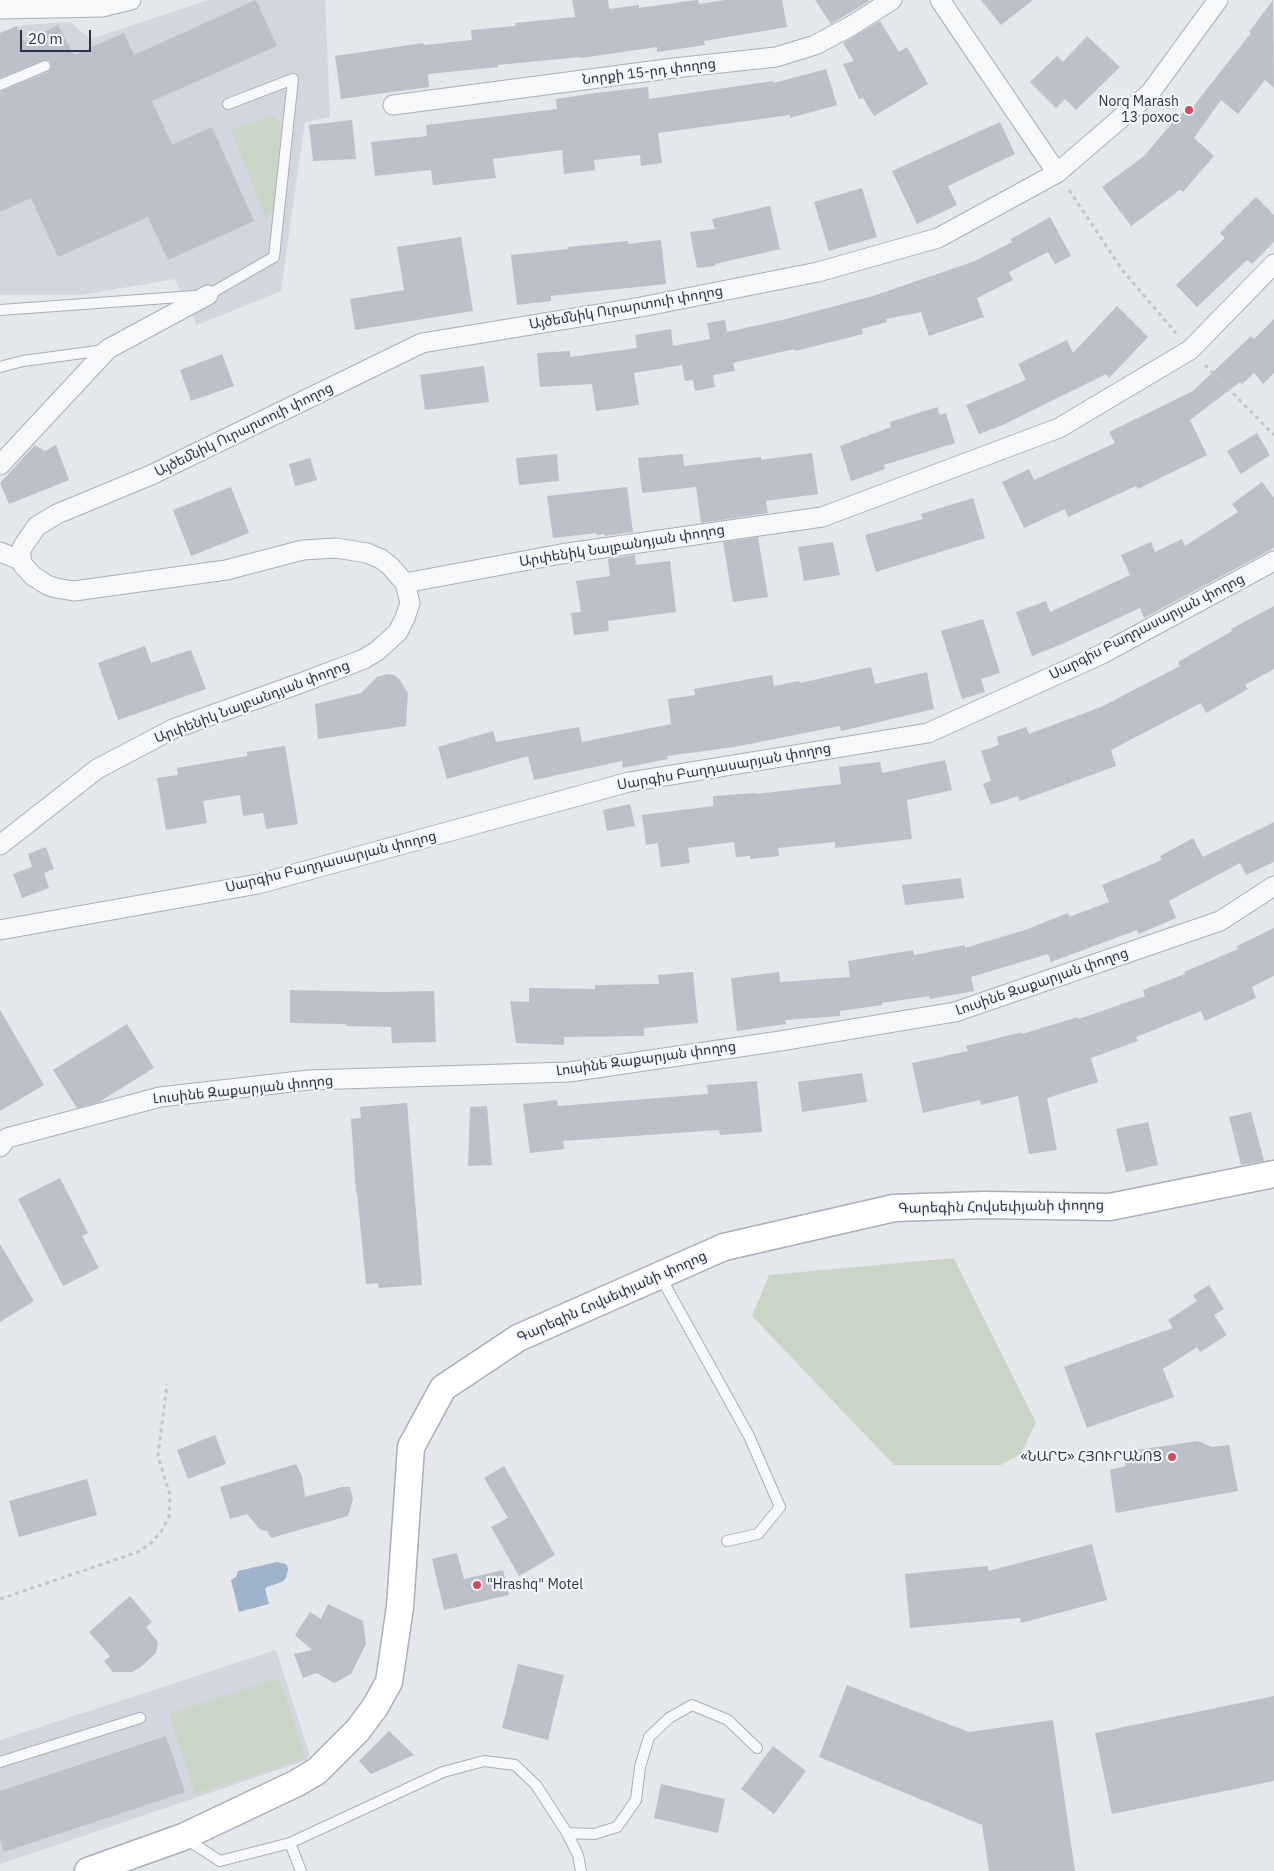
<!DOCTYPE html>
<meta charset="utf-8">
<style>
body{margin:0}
#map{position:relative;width:1274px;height:1871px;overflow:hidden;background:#e4e7ec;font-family:"IBM Plex Sans",sans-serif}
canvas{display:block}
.scale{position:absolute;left:20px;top:30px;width:71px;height:22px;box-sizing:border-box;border:2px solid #2b3445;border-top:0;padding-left:6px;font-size:15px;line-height:18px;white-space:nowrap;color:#2b3445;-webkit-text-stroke:4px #f4f6f9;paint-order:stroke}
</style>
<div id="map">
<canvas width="1274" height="1871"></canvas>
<div class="scale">20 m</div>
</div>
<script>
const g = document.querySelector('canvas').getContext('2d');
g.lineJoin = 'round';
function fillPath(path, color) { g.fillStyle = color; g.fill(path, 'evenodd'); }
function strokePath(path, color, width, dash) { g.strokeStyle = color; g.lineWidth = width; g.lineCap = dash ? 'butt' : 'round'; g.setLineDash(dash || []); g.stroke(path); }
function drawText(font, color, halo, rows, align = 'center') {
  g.font = font + ' "IBM Plex Sans","Noto Sans Armenian",sans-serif'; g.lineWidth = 4.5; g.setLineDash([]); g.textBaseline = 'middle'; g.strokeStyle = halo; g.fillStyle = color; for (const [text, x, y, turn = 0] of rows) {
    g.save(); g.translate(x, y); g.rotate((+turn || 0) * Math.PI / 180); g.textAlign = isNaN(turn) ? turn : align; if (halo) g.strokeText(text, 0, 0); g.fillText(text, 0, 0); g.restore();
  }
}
const built = new Path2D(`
 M209 0H325L330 117 305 122 281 291 197 325 175 279 81 295H0V35L24 25 70 22 90 39Z
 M276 1650 309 1753 307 1760 0 1864V1740Z`);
const green = new Path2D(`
 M271 116C278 118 281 121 281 128L274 208 266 219 231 130Z
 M954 1258 1036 1422 1021 1454 1001 1465H894L752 1316 769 1275Z
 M279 1678 305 1758 195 1794 169 1714Z`);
const water = new Path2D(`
 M277 1562 286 1564 288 1568C287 1584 280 1582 267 1587L265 1589 269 1604 239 1612 231 1580 236 1577 238 1571Z`);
const building = new Path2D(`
 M256 0 277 46 152 101 172 145 212 127 254 221 168 260 148 217 58 257 31 198 0 212V92L48 72 52 66 49 60H43L0 78V33L17 26 24 42 58 25 74 55 124 33 134 55Z
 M572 0H608L609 9 639 5V8L696 0H698L699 4 725 0H782L787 27 704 41 705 45 657 52V47L581 58V57L498 65V67L428 74 429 87 341 99 335 56 423 43 424 45 472 40 471 30 515 26V23L575 17Z
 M815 0H868L869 1 831 24Z
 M981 0H1033L1001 25Z
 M1273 0 1274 88 1265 80 1238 114 1221 100 1194 138 1214 156 1183 192 1180 190 1131 226 1102 187 1143 157 1174 121 1175 122 1189 105 1192 108 1251 33 1249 32Z
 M880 21 899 52 907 47 928 84 874 116 863 98 859 99 843 64 854 61 843 43Z
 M1087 36 1120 67 1076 110 1065 99 1056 108 1030 82 1057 56 1063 62Z
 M826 69 837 105 790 118V115L658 133 662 163 641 166 640 155 594 160 595 170 564 174 562 150 493 159 496 178 433 185 431 170 375 176 371 142 427 136 426 125 557 109 556 99 595 93 648 87 649 99 773 81 774 83Z
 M352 120 356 159 313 161 309 125Z
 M1000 122 1015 154 948 186 957 205 917 224 892 171Z
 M862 188 877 237 829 251 814 202Z
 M1256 197 1274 215V242L1252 264 1247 260 1197 307 1176 285 1225 238 1220 233Z
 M770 206 780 249 715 264V266L697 268 690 232 715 229 712 219Z
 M1050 217 1071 256 1055 264 1048 252 1009 272 1013 280 977 298 984 317 929 336 921 312 886 319 887 322 862 329 863 334 795 351 794 349 733 363 735 371 713 375 715 387 695 391 693 380 685 381 682 365 634 373 639 405 596 411 592 384 540 387 537 353 570 351V357L637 348 635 335 671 329 673 346 710 339 707 323 725 320 727 332 786 319 873 296 975 261 1012 242 1011 239Z
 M461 237 473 311 355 330 350 299 404 290 397 247Z
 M661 240 666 284 551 296V301L517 305 511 255 568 249V247L628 241V244Z
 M1117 306 1148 337 1109 378 1106 374 1005 424 979 434 966 405 1026 380 1018 364 1067 340 1073 353Z
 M1274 319V373L1263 384 1254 373 1242 384 1240 382 1190 420 1207 455 1138 489 1136 486 1068 517 1065 509 1024 528 1002 482 1029 469 1034 480 1115 443 1109 432 1193 391 1251 336 1254 339Z
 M222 354 234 386 191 401 180 370Z
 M484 366 489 402 425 410 420 375Z
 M937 407 940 415 946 413 955 443 884 465 885 469 851 481 840 446 891 427 890 422Z
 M1257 433 1270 455 1241 474 1227 451Z
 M35 445 45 451 56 445 69 480 9 504 0 483Z
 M812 453 818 494 766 501 768 513 701 523 696 487 642 493 638 458 683 454 684 466 761 457V460Z
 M557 454 559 481 519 485 516 458Z
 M310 458 317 480 295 486 289 464Z
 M1262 482 1274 498V548L1144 618 1140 608 1062 644 1032 656 1016 612 1046 601 1050 612 1130 575 1121 555 1151 542 1155 552 1182 539 1185 546 1238 512 1232 504Z
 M231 487 249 533 191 556 173 510Z
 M627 487 633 532 605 536 604 534 597 535 596 533 553 538 547 496Z
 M973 498 985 538 876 572 865 535 923 519 921 514Z
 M758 537 768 597 733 602 723 542Z
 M833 542 840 575 804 581 798 547Z
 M635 555 636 565 670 561 676 612 608 621 609 631 574 635 571 613 581 612 576 581 610 576 608 559Z
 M1274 606V669L1245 685 1248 689 1206 713 1201 703 1111 750 1116 766 1020 801 1018 796 991 805 983 784 991 781 981 751 999 745 997 737 1026 727 1029 734 1101 707 1180 666 1178 662 1232 631 1231 629Z
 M983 619 1000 673 981 679 985 692 962 699 941 631Z
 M145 646 151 663 191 650 206 689 118 720 98 663Z
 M871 667 875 684 927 672 934 709 841 731 840 726 734 747 667 756 668 759 623 768 622 761 534 780 528 756 447 779 438 747 493 731 496 742 579 727 582 742 671 724 668 699 695 695 694 689 772 675 774 686 799 681 800 683Z
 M387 674 394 675 399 679 408 693 406 726 318 739 315 704 361 693 377 677Z
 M285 746 298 824 266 829 263 813 243 816 240 795 203 801 207 823 166 830 157 778 178 775 177 768 247 756V752Z
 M945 760 952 790 907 800 912 839 835 848V842L778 848 779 856 750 859V856L736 857 734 842 688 848 690 863 661 867 658 843 646 845 642 815 713 806V796L756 793 757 794 841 784 839 767 880 762 882 773Z
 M630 804 635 826 607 831 603 810Z
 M1274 822V862L1246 875 1240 863 1169 901 1176 918 1139 934 1137 930 1051 962 1048 954 971 977 974 991 930 999 929 996 882 1003V1005L840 1011V1016L785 1020 786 1024 737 1031 731 978 779 972 780 982 850 977 848 961 913 950 914 955 965 945V948L1025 930 1068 913 1069 917 1109 902 1102 885 1162 860 1160 856 1193 838 1203 857Z
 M46 847 54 869 44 873 49 888 22 898 13 874 32 867 28 854Z
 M961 878 964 898 905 905 902 885Z
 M1274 928V976L1252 987 1256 998 1205 1021 1201 1011 1136 1037 1138 1041 1091 1058 1098 1082 1047 1098 1057 1150 1029 1154 1018 1096 981 1105 980 1100 923 1113 912 1063 968 1051 966 1046 1022 1032V1034L1078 1017 1079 1019 1145 996 1143 990 1185 974 1184 972 1238 949 1237 946Z
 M693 972 698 1023 644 1028V1036L564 1037V1045L516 1043 510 1001 529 1002V988L595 989V985L659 984 658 975Z
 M290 990 385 992 434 991 436 1042 392 1043 391 1027 346 1026V1024L290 1023Z
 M0 1010 44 1085 0 1111Z
 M127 1024 154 1068 99 1102 77 1108 53 1070Z
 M862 1073 867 1102 802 1112 798 1082Z
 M757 1081 762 1132 720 1135 719 1130 563 1141 564 1149 530 1153 523 1104 557 1100 558 1106 708 1094 707 1085Z
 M407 1103 422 1285 379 1288 378 1283 366 1284 357 1193H356L351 1119 361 1118 360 1107Z
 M487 1106 492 1165 468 1166 470 1107Z
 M1251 1112 1264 1161 1241 1165 1229 1117Z
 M1148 1122 1158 1165 1126 1172 1116 1129Z
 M60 1178 88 1233 82 1236 99 1268 63 1286 18 1199Z
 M0 1244 34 1301 0 1322Z
 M1209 1285 1224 1309 1214 1315 1227 1335 1200 1352 1197 1347 1163 1369 1174 1397 1087 1428 1064 1367 1173 1328 1168 1320 1197 1301 1193 1295Z
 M215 1435 226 1464 188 1479 177 1450Z
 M1198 1441 1212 1447 1229 1445 1238 1491 1116 1513 1110 1470 1126 1466 1123 1452Z
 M296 1464 302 1476 305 1497 342 1487H350L353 1499 348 1516 271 1538 267 1531 261 1530 257 1526 247 1514 230 1519 220 1487Z
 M504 1466 555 1555 519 1576 491 1527 508 1518 484 1478Z
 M87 1479 97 1515 19 1537 9 1501Z
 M1092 1544 1107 1600 1021 1623 1020 1618 910 1628 905 1574 988 1566V1571Z
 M457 1553 464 1579 503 1570 509 1595 444 1610 432 1559Z
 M130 1596 152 1622 146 1627 158 1642 156 1653 141 1667 132 1672H113L104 1661 110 1656 89 1632Z
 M328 1604 363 1621 366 1644 351 1674 334 1683 317 1673 303 1678 294 1654 312 1650 295 1635 310 1612 321 1619Z
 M518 1664 564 1675 548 1740 502 1728Z
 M847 1685 969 1732 1053 1720 1075 1871H989L982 1825 819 1757Z
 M1274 1696V1781L1112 1814 1095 1733Z
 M389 1731 414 1755 371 1774 359 1761Z
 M166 1736 185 1792 4 1852 0 1840V1791Z
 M773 1746 806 1771 774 1814 741 1789Z
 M661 1784 725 1799 718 1833 654 1818Z`);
const path = new Path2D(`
 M1069 190 1123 271 1176 333
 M1205 365 1274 435
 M0 1599 138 1552 151 1543 161 1532 169 1517 170 1495 158 1456 167 1384`);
const service = new Path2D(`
 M0 85 45 66
 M0 310 208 295 274 257 293 79 228 104
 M0 367 23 361 105 350
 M660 1276 749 1436 780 1507 758 1534 727 1541
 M0 1762 140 1718
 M567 1833 594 1834 617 1827 636 1800 640 1767 649 1737 669 1718 692 1705 728 1720 757 1748
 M186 1839 220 1861 290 1843 443 1772 484 1761 515 1765 536 1785 567 1833 578 1855 581 1871
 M290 1843 301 1871`);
const minor = new Path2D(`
 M940 0 1057 173
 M0 9 102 7 131 0
 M393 105 674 68 776 57 815 45 851 26 892 0
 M0 465 108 349 208 295
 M0 552 20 560
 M405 583 561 554 822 517 1059 428 1190 350 1274 264
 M0 845 97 769 173 729 301 683 364 659 377 651 398 632 405 618 410 603 405 583 390 566 381 559 367 553 336 548 303 550 226 570 74 591 56 588 47 585 33 576 23 565 20 554 23 546 37 526 57 514 151 475 422 343 641 307 818 272 938 238 1057 173 1150 93 1218 0
 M0 930 258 884 629 782 928 733 1102 654 1274 561
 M0 1147 7 1138 160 1097 309 1080 569 1072 780 1041 955 1012 1220 921 1274 886`);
const secondary = new Path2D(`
 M88 1871 183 1837 297 1783 317 1771 358 1730 375 1707 389 1682 400 1607 411 1447 443 1388 518 1338 724 1247 894 1208 984 1205 1110 1207 1274 1174`);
const markers = [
 [1189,110,5,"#d1495b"],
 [1172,1457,5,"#d1495b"],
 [477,1585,5,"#d1495b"]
];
const streetNames = [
 ["Նորքի 15-րդ փողոց",649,72,-7],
 ["Այծեմնիկ Ուրարտուի փողոց",626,308,-10],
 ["Այծեմնիկ Ուրարտուի փողոց",244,430,-26],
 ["Արփենիկ Նալբանդյան փողոց",622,546,-9],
 ["Սարգիս Բաղդասարյան փողոց",1147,627,-27],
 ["Արփենիկ Նալբանդյան փողոց",252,702,-21],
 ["Սարգիս Բաղդասարյան փողոց",724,767,-10],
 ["Սարգիս Բաղդասարյան փողոց",331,862,-14],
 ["Լուսինե Զաքարյան փողոց",1042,982,-19],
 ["Լուսինե Զաքարյան փողոց",646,1059,-8],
 ["Լուսինե Զաքարյան փողոց",243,1090,-6],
 ["Գարեգին Հովսեփյանի փողոց",1001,1207,-1],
 ["Գարեգին Հովսեփյանի փողոց",612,1297,-24]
];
const poiNames = [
 ["Norq Marash",1179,102],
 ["13 poxoc",1179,118],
 ["«ՆԱՐԵ» ՀՅՈՒՐԱՆՈՑ",1162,1457],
 ["\"Hrashq\" Motel",487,1585,"left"]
];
fillPath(built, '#d2d6de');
fillPath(green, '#c9d6c5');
fillPath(water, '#9fb4cc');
fillPath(building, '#bbc0ca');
strokePath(service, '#a9aeb7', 12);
strokePath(minor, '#a9aeb7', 21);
strokePath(secondary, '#a9aeb7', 29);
strokePath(path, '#c2c5cb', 3, [4, 4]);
strokePath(service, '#f7f8fa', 10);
strokePath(minor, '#f7f8fa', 19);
strokePath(secondary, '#fff', 26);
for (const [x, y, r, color] of markers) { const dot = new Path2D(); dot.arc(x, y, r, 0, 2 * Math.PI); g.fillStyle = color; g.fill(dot); strokePath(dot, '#f4f6f9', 2); }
drawText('14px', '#2b3445', '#f4f6f9', streetNames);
drawText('14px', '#2b3445', '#f4f6f9', poiNames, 'right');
</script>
